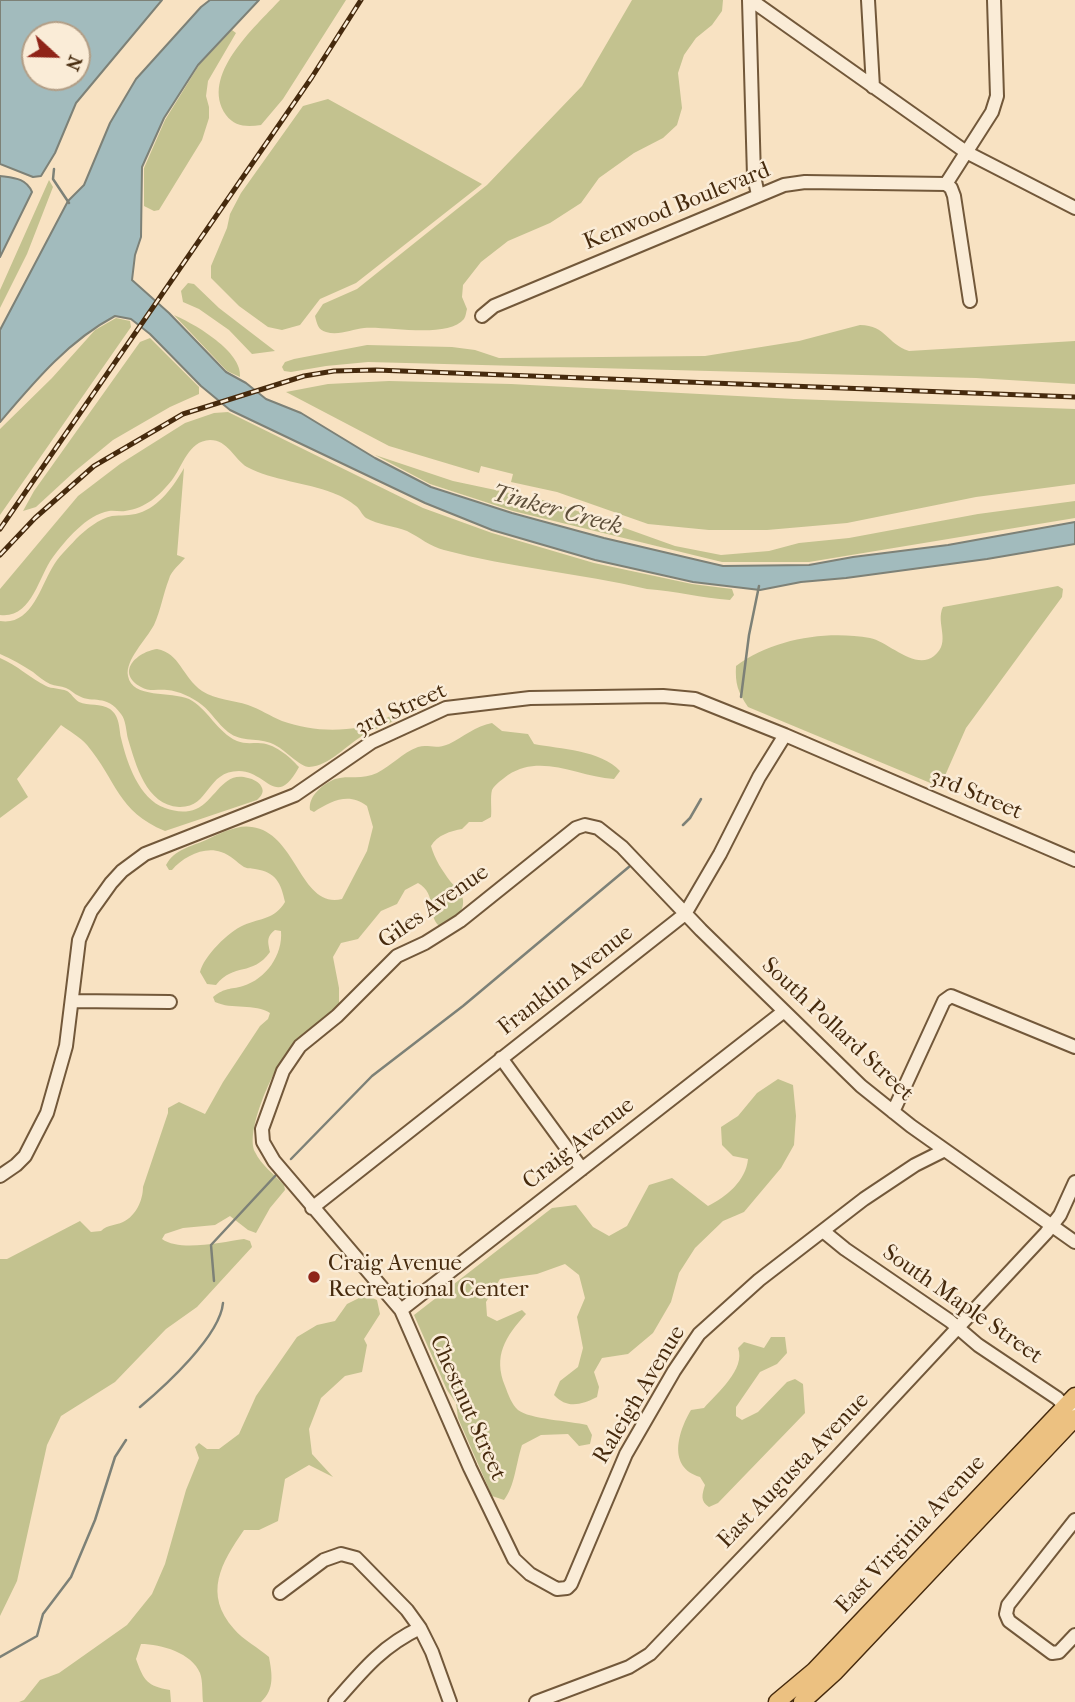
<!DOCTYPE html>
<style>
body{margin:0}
#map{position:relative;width:1075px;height:1702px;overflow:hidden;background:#f8e2c2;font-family:"IM FELL French Canon",serif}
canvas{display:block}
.north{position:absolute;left:21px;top:21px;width:70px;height:70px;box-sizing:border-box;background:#faecd7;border:2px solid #b29e86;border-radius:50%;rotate:112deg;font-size:19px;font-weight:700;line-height:28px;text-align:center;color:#462a0d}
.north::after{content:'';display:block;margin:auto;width:24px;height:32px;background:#8f2418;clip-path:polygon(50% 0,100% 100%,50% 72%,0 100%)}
</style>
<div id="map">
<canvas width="1075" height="1702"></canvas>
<div class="north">N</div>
</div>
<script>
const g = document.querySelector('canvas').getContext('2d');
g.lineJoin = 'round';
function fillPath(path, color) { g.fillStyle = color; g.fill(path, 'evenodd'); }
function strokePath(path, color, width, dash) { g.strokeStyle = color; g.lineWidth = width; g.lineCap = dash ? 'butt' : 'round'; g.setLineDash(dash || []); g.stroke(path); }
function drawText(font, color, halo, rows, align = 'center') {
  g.font = font + ' "IM FELL French Canon",serif'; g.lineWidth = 5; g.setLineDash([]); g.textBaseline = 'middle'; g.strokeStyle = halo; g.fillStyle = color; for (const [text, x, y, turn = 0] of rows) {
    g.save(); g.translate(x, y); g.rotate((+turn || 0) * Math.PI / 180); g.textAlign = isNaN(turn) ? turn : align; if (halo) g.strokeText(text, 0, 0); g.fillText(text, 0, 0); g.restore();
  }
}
const green = new Path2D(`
 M280 0H346L283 99 261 125C247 127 235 127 226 115 199 76 255 27 280 0Z
 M632 0H723L722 11 712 25 696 38 684 55 678 73 682 108 677 125 663 138 634 153 599 178 581 203 550 223 508 241 481 262 463 285 462 297 467 309C466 312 466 316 464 319 448 339 388 326 364 328 352 329 339 336 326 332 318 330 317 324 315 316L323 304 357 289 487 185 582 86Z
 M232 30 236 33 208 81 206 96 209 107V118L202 140 159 210 154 211 144 206V168L165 120 199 65Z
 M328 99 482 184 356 283 320 299 300 325 282 330 268 327 239 306 211 278V266L227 228 230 214 241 193 303 106Z
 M49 180 53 187 27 254 0 308V290Z
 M188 283 194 284 219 308 275 351 252 354 229 330 199 309 183 302 181 291Z
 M174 315C195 324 243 352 240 377L227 371Z
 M116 318 130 321 131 327 0 515V429L52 378 95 330Z
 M860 325C887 326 886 343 909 351L1075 341V384L976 378 368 362 326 366 291 372 284 371 282 367 285 362 294 359 367 345 452 347 475 350 499 358 705 356 799 341Z
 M150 338 199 387V394L170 407 113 440 74 472 36 507 23 511 34 491 140 342Z
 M389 381 511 384 794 399 1075 409V484L976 497 847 523 767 530H709L648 524 557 492 511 482 513 474 481 466 479 473 389 446 286 392 328 384Z
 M228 412 423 508 492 533 594 563 692 584 732 589 734 595 730 600C702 598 675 591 647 589 580 573 511 568 444 550 431 547 419 537 407 531 394 526 378 525 366 518 362 515 360 509 356 506 350 501 341 496 333 493 305 482 274 481 247 467 234 459 228 440 210 440 188 441 183 466 172 480 159 496 146 508 125 511 120 512 114 510 109 511 86 515 66 540 53 557 38 577 32 619 0 615V589L78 496 120 464 185 423 214 413Z
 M375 455 453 481 552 502 675 546 721 555 769 551 799 543 849 538 978 514 1075 501V518L809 562H722L513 511 430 484Z
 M184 468 177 555 185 558C180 564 171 571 169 579 163 594 161 610 154 625 146 640 125 660 128 676 132 699 171 691 189 699 208 709 217 732 237 741 244 744 251 743 258 743 274 743 289 756 299 767 276 810 267 771 239 771 206 771 210 808 179 807 146 805 136 765 128 739 126 731 126 720 121 714 106 693 93 704 79 696 74 694 71 690 66 688 61 686 55 686 50 684 44 681 38 676 33 672 22 665 12 659 0 654V621C31 626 40 588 52 568 58 557 68 548 76 539 85 530 100 518 112 516 121 515 130 516 139 513 159 507 174 486 184 468Z
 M1058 586 1063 589 1062 597 966 728 940 787 748 707C738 692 735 684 736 666 772 639 826 630 870 638 889 642 915 671 934 656 952 642 935 623 943 607Z
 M157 649C180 653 182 677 202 691 216 700 233 700 248 705 260 709 270 716 282 721 308 730 334 732 361 727 377 724 390 714 406 712 395 723 378 727 364 735 347 744 330 766 309 767 300 767 283 748 273 744 258 737 242 743 228 732 218 724 211 712 202 705 192 697 179 691 167 690 158 689 149 692 141 687 115 672 137 652 157 649Z
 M0 658C17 665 30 678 46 686 52 689 60 688 67 691 71 693 74 699 79 702 88 706 101 703 110 709 120 716 119 729 121 738 127 763 139 799 165 808 176 812 186 813 196 809 216 800 223 770 248 778 253 779 259 782 261 786 265 792 261 796 257 800L165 831C117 811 117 781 87 745 80 737 69 731 61 725L17 779 28 797 0 818Z
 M492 723 502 731 528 734 534 744C560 749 601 750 620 771L614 779C578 777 542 753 508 775 503 779 495 784 492 790 490 797 492 810 491 817L482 822H469L462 829C451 831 437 835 431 846 435 860 442 870 450 881 453 885 459 889 461 894 469 909 453 923 439 926 426 913 438 895 418 883L405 890 397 904 381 911 358 939 341 943 333 957 339 988V1005C322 1020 302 1034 287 1052 273 1070 245 1131 255 1152 261 1165 275 1175 284 1185L285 1190 270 1208 256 1233 248 1230 230 1216 215 1225 183 1228 165 1234 162 1239C180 1252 222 1242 244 1239L250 1241 252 1247 197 1307 166 1329 115 1382 61 1416 47 1445 17 1581 0 1616V1259H7L80 1221 91 1232 101 1231C108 1224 115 1226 123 1222 136 1216 143 1200 143 1187L168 1113V1108L179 1102 205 1114 223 1082 260 1026 268 1019 270 1013C255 1003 232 1010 215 1002L213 997C226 987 229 990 243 986 266 979 283 955 281 931L275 930C266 937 268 942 270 952 252 977 234 962 216 985L207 984 200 972C204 956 228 932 244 925 261 918 275 919 285 902 281 883 276 872 255 869 250 868 248 869 244 867 236 862 231 855 221 852 204 846 183 857 172 870H169L166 865C175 849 190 847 206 840 218 834 238 824 252 827 297 833 300 909 342 899L367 851 373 827 367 806C349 792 331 801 314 812L310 810C308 796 323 784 335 779 348 775 363 780 377 773 391 766 402 753 418 747 429 744 435 750 449 744 463 737 476 726 492 723Z
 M778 1079 793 1085 796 1116 794 1145 781 1168 744 1212 723 1221 695 1248 679 1273 671 1302 653 1333 628 1354 602 1358 594 1372 599 1387 597 1397C581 1405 567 1409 554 1395L560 1381 578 1367 583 1348 577 1317 585 1298 579 1275 565 1264 537 1274 500 1279 486 1302 487 1316 497 1321 522 1310 526 1314C505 1337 493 1356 505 1386 508 1394 512 1405 518 1410 529 1419 570 1421 587 1425L592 1435 590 1444 579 1446 568 1434 541 1435 522 1445C516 1463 515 1486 504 1500L492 1496 458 1418 456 1403 447 1390 414 1315 552 1208 576 1205 593 1227 609 1236 627 1226 649 1185 672 1178 708 1206C726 1197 746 1181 748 1159L733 1156 722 1145 721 1127 738 1116 757 1093Z
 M365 1295 377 1300 380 1314 364 1339 367 1345 362 1372 345 1376 321 1398 309 1429 312 1454 333 1477 309 1465 285 1479 278 1521 259 1530H244C221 1563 203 1594 234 1629 243 1640 259 1648 269 1657 272 1674 275 1689 261 1702H203C202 1694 203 1681 200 1673 192 1653 161 1644 141 1644L136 1659C144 1681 147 1686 170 1690L171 1702H19L24 1700 40 1680 59 1673 127 1625 152 1594 165 1564 186 1490 199 1458 195 1447 199 1443 207 1449H219L239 1434 256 1396 297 1337 317 1325 335 1321 347 1304Z
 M771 1337H785L787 1353 777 1364 760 1372 736 1407V1416L742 1420 758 1412 787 1382 795 1379 803 1384 805 1413 718 1503 709 1507C700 1501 702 1495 705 1485L700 1477C667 1467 678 1432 691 1410L704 1408C717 1393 746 1369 738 1348L744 1342 764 1348Z`);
const water = new Path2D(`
 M0 0H162L76 103 55 153 41 176 33 177 0 164ZM77 35V77H35V35Z
 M210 0H259L198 65 164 118 142 167 141 237 135 255 132 280 169 313 226 372 246 383 266 399 301 413 375 458 431 487 512 513 604 538 723 566 809 565 853 557 948 545 1075 522V544L987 559 846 578 801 582 760 590 693 582 595 560 492 530 425 503 230 410 201 386 150 334 131 319 115 316C68 341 34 382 0 422V330L68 201 84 185 110 123 136 79 201 7Z
 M0 176C14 178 26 178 32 192L0 257Z`);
const stream = new Path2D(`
 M54 169 53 179 69 203
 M741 697 749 635 759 586
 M683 825 690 818 701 799
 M291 1159 372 1076 463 1006 630 866
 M214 1281 211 1245 276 1175
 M140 1407C165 1386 220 1336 223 1303
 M0 1657 37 1636 43 1614 71 1577 95 1520 115 1457 126 1440`);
const minor = new Path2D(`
 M749 0 754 176 758 195
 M751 0 966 152 1075 208
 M868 0 873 87
 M946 184 951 188 954 196 970 301
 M482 316 494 306 784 185 805 182 946 184 992 112 997 96 994 0
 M72 1001 170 1002
 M501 1058 582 1169
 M893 1112 944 1001 951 996 1075 1047
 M945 1150 915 1165 864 1199 759 1280 699 1334 674 1371 626 1454 571 1584 567 1588 557 1589 530 1574 514 1559 470 1468 401 1310 274 1161 263 1142 262 1129 283 1071 300 1046 337 1016 397 956 425 943 460 921 576 828 585 825 598 828 622 847 701 930 861 1086 911 1126 1075 1242
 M0 1176 16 1165 25 1156 47 1113 66 1046 79 940 91 911 111 883 122 871 145 854 295 795 372 742 446 708 530 698 663 696 695 699 785 735 1075 860
 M312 1208 685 914 720 854 759 777 785 735
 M823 1231 845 1249 950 1321 978 1345 1057 1398 1070 1411
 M401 1310 783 1012
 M1075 1520 1008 1605 1006 1614 1009 1621 1052 1653 1059 1652 1075 1635
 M280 1593 324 1560 341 1554 356 1558 407 1610 420 1628 432 1652 450 1702
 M335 1702C362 1671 382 1646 420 1628
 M536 1702 629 1667 650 1654 785 1513 1046 1233 1060 1215 1075 1182`);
const major = new Path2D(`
 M777 1702 814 1671 1075 1396
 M802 1702 835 1672 1075 1418`);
const rail = new Path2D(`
 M0 529 312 77 361 0
 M0 555 35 518 94 466 183 414 304 376 334 371 376 370 1075 397`);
const markers = [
 [314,1277,7,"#8f2418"]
];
const streetNames = [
 ["Kenwood Boulevard",677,207,-22],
 ["3rd Street",401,710,-24],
 ["3rd Street",976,795,23],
 ["Giles Avenue",434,907,-35],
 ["Franklin Avenue",566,981,-38],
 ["South Pollard Street",837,1030,43],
 ["Craig Avenue",579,1144,-38],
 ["South Maple Street",962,1305,35],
 ["Raleigh Avenue",640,1395,-59],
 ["Chestnut Street",467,1408,66],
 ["East Augusta Avenue",794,1471,-46],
 ["East Virginia Avenue",911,1535,-47]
];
const poiNames = [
 ["Craig Avenue",328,1264],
 ["Recreational Center",328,1290]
];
const waterNames = [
 ["Tinker Creek",557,511,15]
];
fillPath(green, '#c3c28f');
fillPath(water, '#a2bbbd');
strokePath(water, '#7d8177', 2);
strokePath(stream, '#7d8177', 2.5);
strokePath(minor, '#72583a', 16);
strokePath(major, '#462a0d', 19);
strokePath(minor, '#faecd7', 12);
strokePath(major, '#ecc181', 16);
strokePath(rail, '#462a0d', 5);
strokePath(rail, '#faecd7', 2.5, [8]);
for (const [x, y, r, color] of markers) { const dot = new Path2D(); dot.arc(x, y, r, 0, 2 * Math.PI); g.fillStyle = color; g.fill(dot); strokePath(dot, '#faecd7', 2.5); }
drawText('23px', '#462a0d', '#faecd7', streetNames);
drawText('23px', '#462a0d', '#faecd7', poiNames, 'left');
drawText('italic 24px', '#5d4e39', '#faecd7', waterNames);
</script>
